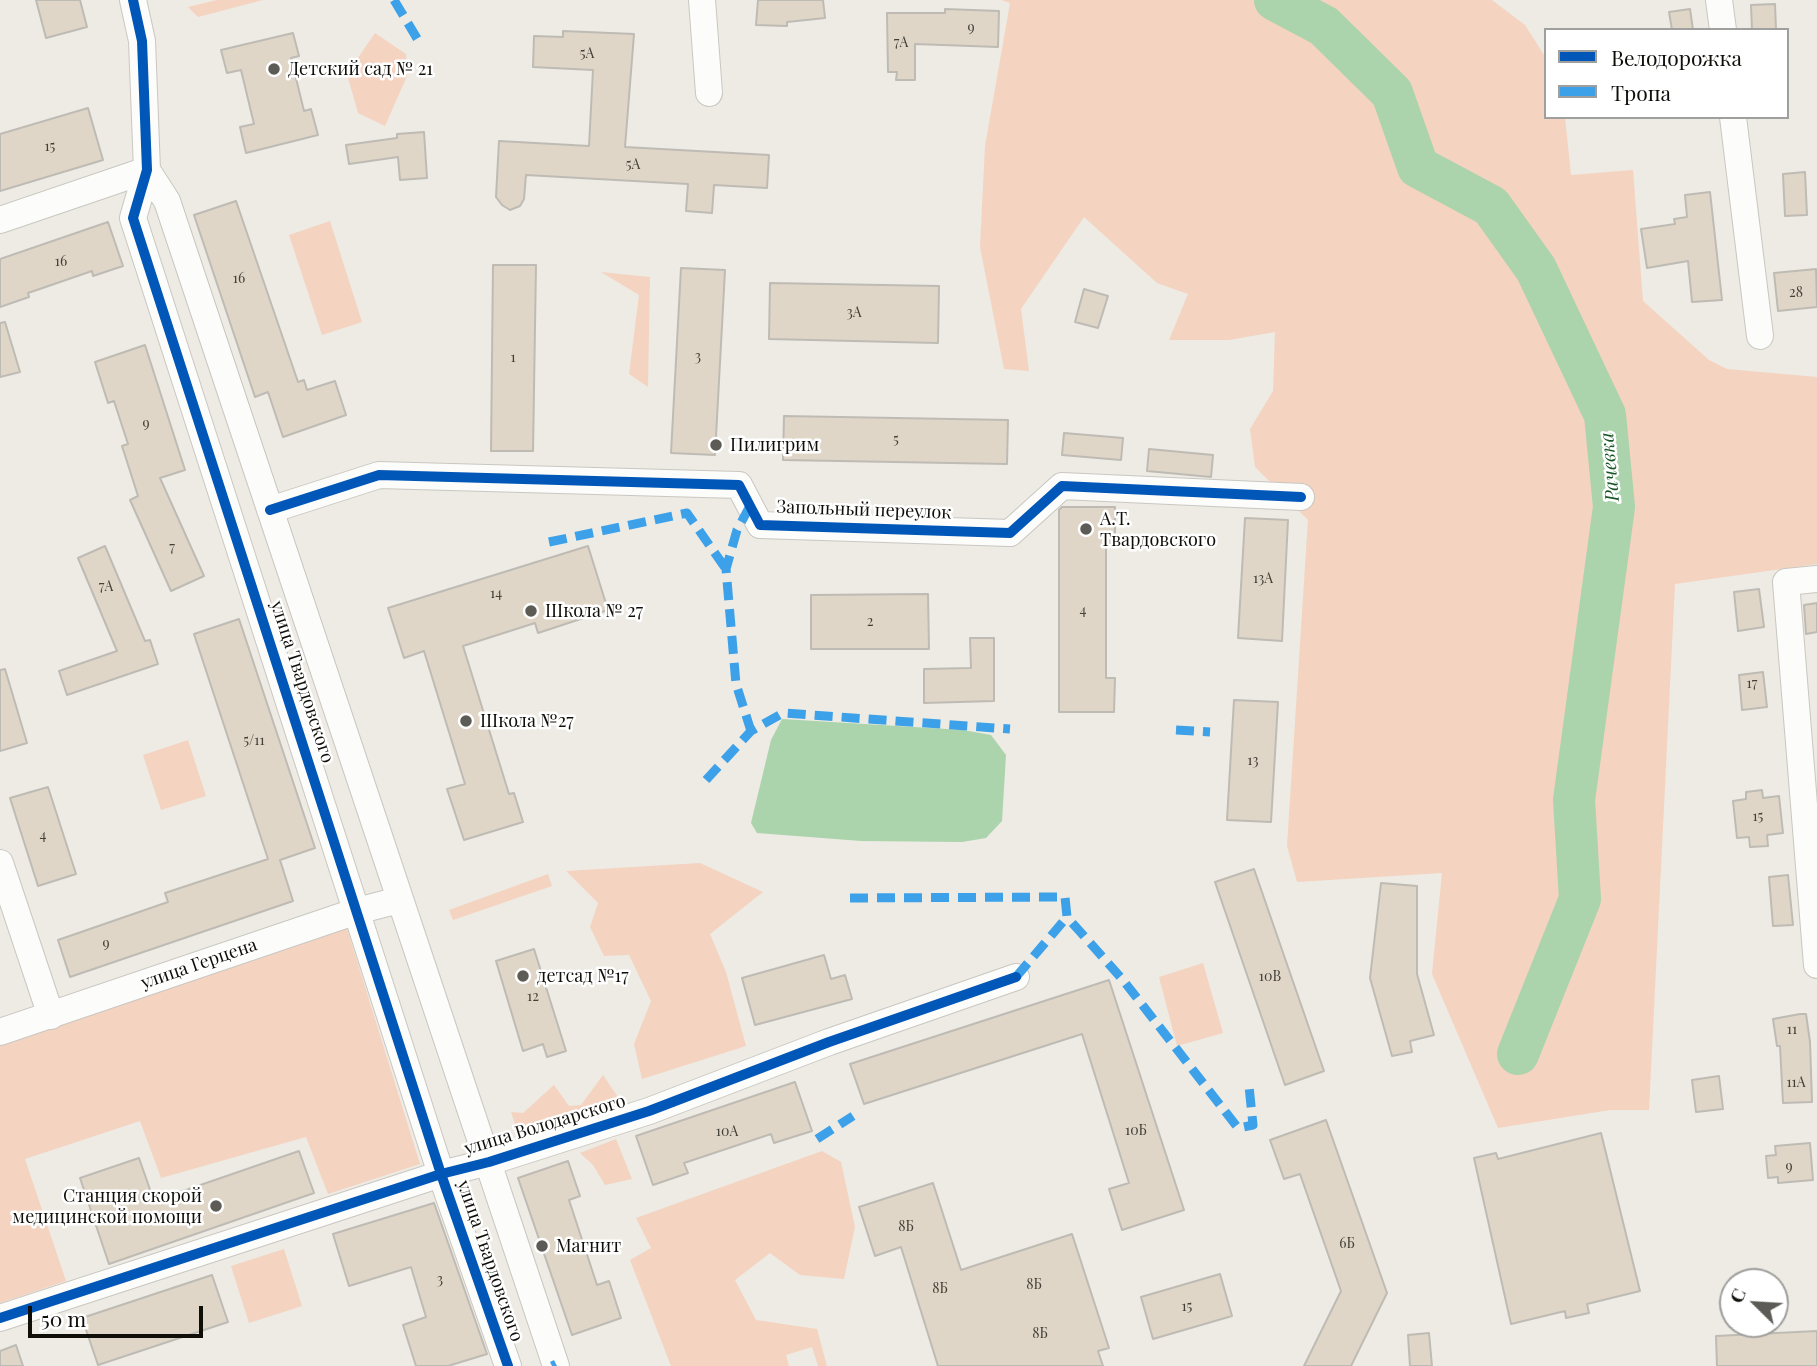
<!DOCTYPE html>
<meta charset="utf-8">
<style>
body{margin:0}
#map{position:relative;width:1817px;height:1366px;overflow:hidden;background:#edebe3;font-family:"Playfair Display",serif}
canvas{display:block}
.legend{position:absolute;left:1544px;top:28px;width:245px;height:91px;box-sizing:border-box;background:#fff;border:2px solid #9f9f9d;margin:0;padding:9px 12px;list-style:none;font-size:21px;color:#0f0e09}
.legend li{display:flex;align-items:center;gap:14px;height:35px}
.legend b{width:35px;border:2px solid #9f9f9d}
.north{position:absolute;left:1719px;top:1268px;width:70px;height:70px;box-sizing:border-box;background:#fff;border:2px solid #9f9f9d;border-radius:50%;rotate:294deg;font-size:19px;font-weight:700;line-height:28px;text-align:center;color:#0f0e09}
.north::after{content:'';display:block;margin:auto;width:24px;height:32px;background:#5d5b55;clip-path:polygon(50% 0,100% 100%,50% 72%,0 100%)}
.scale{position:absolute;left:28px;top:1306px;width:175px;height:32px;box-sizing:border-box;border:4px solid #0f0e09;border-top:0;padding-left:9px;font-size:21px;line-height:24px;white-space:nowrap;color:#0f0e09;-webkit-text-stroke:5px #fff;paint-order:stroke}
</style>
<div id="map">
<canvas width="1817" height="1366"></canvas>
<ul class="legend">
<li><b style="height:9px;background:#0057b8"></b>Велодорожка</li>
<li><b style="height:9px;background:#3da1e9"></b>Тропа</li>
</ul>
<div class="north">С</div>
<div class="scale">50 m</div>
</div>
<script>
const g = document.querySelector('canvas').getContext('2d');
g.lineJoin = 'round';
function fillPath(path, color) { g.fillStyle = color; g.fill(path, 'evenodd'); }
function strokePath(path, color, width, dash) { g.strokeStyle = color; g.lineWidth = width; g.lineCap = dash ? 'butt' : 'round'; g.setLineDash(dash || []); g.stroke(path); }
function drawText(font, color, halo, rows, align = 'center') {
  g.font = font + ' "Playfair Display",serif'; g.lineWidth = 5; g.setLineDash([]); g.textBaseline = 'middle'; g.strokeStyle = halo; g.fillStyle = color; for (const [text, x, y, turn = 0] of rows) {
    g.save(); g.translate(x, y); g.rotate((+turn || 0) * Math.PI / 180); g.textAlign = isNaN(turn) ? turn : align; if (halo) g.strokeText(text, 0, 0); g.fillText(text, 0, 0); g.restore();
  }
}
const green = new Path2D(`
 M217 0H263L198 17 188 7Z
 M1001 0H1492L1525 25 1546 58V117H1565L1571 175 1633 170 1643 301 1709 360 1727 369 1817 377V564L1675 584 1649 1110H1610L1498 1128 1432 974 1442 873 1297 882 1287 846 1308 520 1255 467 1250 429 1273 391 1275 332 1229 340H1169L1188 294 1157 283 1084 217 1021 309 1029 371 1004 369 980 247 985 146 1010 3Z
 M375 33 406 54 407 76 385 126 358 113 347 74Z
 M330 221 362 322 322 335 289 235Z
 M601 272 650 277 648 387 629 374 639 295Z
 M188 740 206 796 161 810 143 755Z
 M700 863 763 892 710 934 726 972 746 1046 642 1079 634 1044 651 1001 629 955 604 956 590 927 598 903 566 871Z
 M548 874 552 886 453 920 449 910Z
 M345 922 420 1164 328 1194 306 1137 161 1178 140 1121 25 1159 66 1281 0 1303V1043Z
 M1203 963 1223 1033 1177 1046 1159 977Z
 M603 1075 618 1097 517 1130 511 1112 523 1113 554 1085 569 1106 581 1105Z
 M616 1139 632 1179 605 1185 593 1165 580 1153Z
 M822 1151 841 1162 855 1227 844 1279 800 1275 770 1253 735 1280 756 1320 817 1329 827 1366H818L812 1347 786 1355 789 1366H671L630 1260 651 1248 636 1218Z
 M284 1249 302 1306 249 1323 231 1266Z`);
const water = new Path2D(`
 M782 719 963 730 991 735 1006 755 1002 821 986 838 962 842 861 841 757 833 751 823 771 740Z`);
const river = new Path2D(`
 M1275 0 1324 26 1392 93 1418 167 1491 206 1536 269 1605 415 1614 507 1574 800 1580 899 1518 1054`);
const building = new Path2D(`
 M36 0H80L87 27 46 38Z
 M758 0H823L825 18 787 22V26L756 25Z
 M1775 4 1776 30H1752L1751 5Z
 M945 9 999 11 998 47 915 44V80H896L897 72H888L887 13H945Z
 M1690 9 1693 30H1672L1669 12Z
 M563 31 634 34 625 147 769 155 767 188 714 185 712 213 686 211 688 184 526 175 524 199 520 206 510 210 502 205 496 197 499 141 589 146 593 70 533 67 534 36 563 37Z
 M293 33 299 56 291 58 304 111 311 109 318 135 246 153 240 127 254 124 241 70 227 73 221 50Z
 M88 108 103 160 0 191V134Z
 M424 132 427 178 400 180 398 157 349 164 346 145 397 138V134Z
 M1805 172 1807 215 1785 216 1783 174Z
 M1710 192 1722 300 1692 302 1688 261 1647 268 1641 229 1675 224 1674 219 1687 217 1685 195Z
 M236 201 298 382 304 380 307 390 335 381 346 415 283 437 268 392 255 397 194 215Z
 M108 222 123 266 93 276 92 271 28 293 29 297 0 307V259Z
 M493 265H536L533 451H491Z
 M681 268 725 270 715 455 671 453Z
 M1816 269 1817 307 1778 311 1774 273Z
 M770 283 939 286 938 343 769 339Z
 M1084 289 1108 296 1098 328 1075 322Z
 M5 322 20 372 0 377V323Z
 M145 345 185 470 160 478 204 576 171 591 130 500 138 496 122 446 128 444 114 401 108 403 95 362Z
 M784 416 1008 420 1007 464 783 460Z
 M1064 433 1123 438 1121 460 1062 455Z
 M1149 449 1213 455 1211 477 1147 471Z
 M1062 507H1115V544H1106V678H1115L1114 712H1059V510Z
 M1245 518 1288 520 1282 641 1238 638Z
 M105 546 145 641 150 640 158 664 67 695 59 671 117 651 78 558Z
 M588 546 608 610 538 633 535 623 463 646 509 794 514 793 523 822 464 840 447 789 465 784 424 651 404 658 388 608Z
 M1759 589 1764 627 1738 631 1734 592Z
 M928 594 929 649H811V595Z
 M1817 603V632L1806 634 1804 605Z
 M239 619 315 848 280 860 293 901 70 977 58 940 168 902 165 893 268 859 194 634Z
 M970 638H994V701L924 703V669L971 668Z
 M5 669 27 743 0 751V670Z
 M1763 672 1767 707 1742 710 1739 675Z
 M1234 700 1278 702 1271 822 1227 820Z
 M48 787 76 874 38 886 10 798Z
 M1762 790 1763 798 1779 796 1783 833 1767 835 1768 846 1750 847 1749 837 1737 838 1733 801 1746 799V792Z
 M1254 869 1324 1071 1285 1085 1215 882Z
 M1788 875 1793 925 1773 926 1769 877Z
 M1381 883 1417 886V974L1434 1035 1410 1041 1412 1052 1392 1056 1370 978Z
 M534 949 566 1051 547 1057 543 1044 523 1051 496 961Z
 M824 955 831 979 845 975 852 999 755 1025 742 978Z
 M1109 980 1184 1210 1122 1230 1109 1189 1129 1183 1082 1034 864 1104 850 1064Z
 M1800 1014H1806L1810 1042 1812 1102 1783 1103 1780 1046H1777L1773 1019Z
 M1719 1076 1723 1109 1696 1112 1692 1080Z
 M795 1082 812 1131 774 1143 771 1134 684 1163 688 1173 653 1185 636 1136Z
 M1326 1120 1387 1293 1351 1366H1304L1341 1291 1300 1174 1284 1179 1270 1140Z
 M1601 1133 1640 1291 1587 1304 1589 1313 1566 1318 1565 1311 1511 1324 1474 1158 1496 1153 1498 1159Z
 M1810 1143 1813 1180 1778 1183V1177L1768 1178 1766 1156 1776 1155 1775 1146Z
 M299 1151 314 1193 109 1264 80 1178 139 1158 154 1201Z
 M568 1161 580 1196 569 1200 597 1285 609 1281 621 1318 572 1335 518 1178Z
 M933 1183 961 1270 1072 1234 1109 1348 1098 1351 1103 1366H938L901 1247 875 1256 859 1207Z
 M434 1203 487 1354 448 1366H416L403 1325 426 1317 411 1267 349 1286 333 1234Z
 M1220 1274 1232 1316 1153 1339 1141 1297Z
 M212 1275 228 1322 98 1365 82 1318Z
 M1817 1331V1366H1717L1716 1336Z
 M1429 1333 1432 1366H1410L1408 1335Z
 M16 1345 23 1366H0V1351Z`);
const minor = new Path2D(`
 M133 0 142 41 147 170 133 218 441 1174 508 1366
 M702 0 709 93
 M1719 0 1723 30
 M1733 117 1760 336
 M147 170 167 201 556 1366
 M0 220 147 170
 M270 510 379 475 739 485 760 525 1010 533 1062 486 1301 497
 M1817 579 1786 582 1817 965
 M0 863 51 1016
 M0 1032 357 911 399 900
 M0 1318 441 1174 489 1162 649 1111 829 1042 1016 977`);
const quiet = new Path2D(`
 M394 0 418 40
 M750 506 737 530 726 569 736 684 751 731
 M549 542 687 513 726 569
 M1176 730 1210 732
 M706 780 751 731 783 713 1010 729
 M850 898 1065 897 1067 917 1123 980 1238 1128 1253 1125 1249 1086
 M1016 977 1067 917
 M817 1139 853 1116
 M552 1366 556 1364`);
const cycleway = new Path2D(`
 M133 0 142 41 147 170 133 218 441 1174 508 1366
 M270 510 379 475 739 485 760 525 1010 533 1062 486 1301 497
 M0 1318 441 1174 489 1162 649 1111 829 1042 1016 977`);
const markers = [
 [274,69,7,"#5d5b55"],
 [716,445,7,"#5d5b55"],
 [1086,529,7,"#5d5b55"],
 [531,611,7,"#5d5b55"],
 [466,721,7,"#5d5b55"],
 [523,976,7,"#5d5b55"],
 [216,1206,7,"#5d5b55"],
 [542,1246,7,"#5d5b55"]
];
const numberNames = [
 ["9",971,28],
 ["7А",901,43],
 ["5А",587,54],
 ["15",50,147],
 ["5А",633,165],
 ["16",61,262],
 ["16",239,279],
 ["28",1796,293],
 ["3А",854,313],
 ["3",698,357],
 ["1",513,358],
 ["9",146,424],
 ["5",896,440],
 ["7",172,548],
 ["13А",1263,579],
 ["7А",106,587],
 ["14",496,594],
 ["4",1083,611],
 ["2",870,622],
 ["17",1752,684],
 ["5/11",254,741],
 ["13",1253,761],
 ["15",1758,817],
 ["4",43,836],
 ["9",106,944],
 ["10В",1270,977],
 ["12",533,997],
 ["11",1792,1030],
 ["11А",1796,1083],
 ["10Б",1136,1131],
 ["10А",727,1132],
 ["9",1789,1167],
 ["8Б",906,1227],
 ["6Б",1347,1244],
 ["3",440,1280],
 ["8Б",1034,1285],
 ["8Б",940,1289],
 ["15",1187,1307],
 ["8Б",1040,1334]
];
const poiNames = [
 ["Детский сад № 21",288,69],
 ["Пилигрим",730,445],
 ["А.Т.",1100,519],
 ["Твардовского",1100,540],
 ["Школа № 27",545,611],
 ["Школа №27",480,721],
 ["детсад №17",537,976],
 ["Станция скорой",202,1196,"right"],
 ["медицинской помощи",202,1217,"right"],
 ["Магнит",556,1246]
];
const streetNames = [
 ["Запольный переулок",864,510,2],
 ["улица Твардовского",302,682,72],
 ["улица Герцена",199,964,-19],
 ["улица Володарского",545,1125,-17],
 ["улица Твардовского",490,1261,71]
];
const waterNames = [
 ["Рачевка",1610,467,-95]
];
fillPath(green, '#f4d3c1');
fillPath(water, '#abd3ac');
strokePath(river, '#abd3ac', 42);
fillPath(building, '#e0d6c7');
strokePath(building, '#bebbb5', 2);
strokePath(minor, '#c9c7c1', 28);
strokePath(minor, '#fcfcfb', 26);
strokePath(quiet, '#3da1e9', 9, [18, 9]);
strokePath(cycleway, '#0057b8', 10);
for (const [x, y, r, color] of markers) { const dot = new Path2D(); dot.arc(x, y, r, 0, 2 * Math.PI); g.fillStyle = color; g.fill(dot); strokePath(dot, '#fff', 2.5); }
drawText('14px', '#434038', null, numberNames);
drawText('18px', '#0f0e09', '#fff', poiNames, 'left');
drawText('18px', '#0f0e09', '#fff', streetNames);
drawText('italic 19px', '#195626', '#fff', waterNames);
</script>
